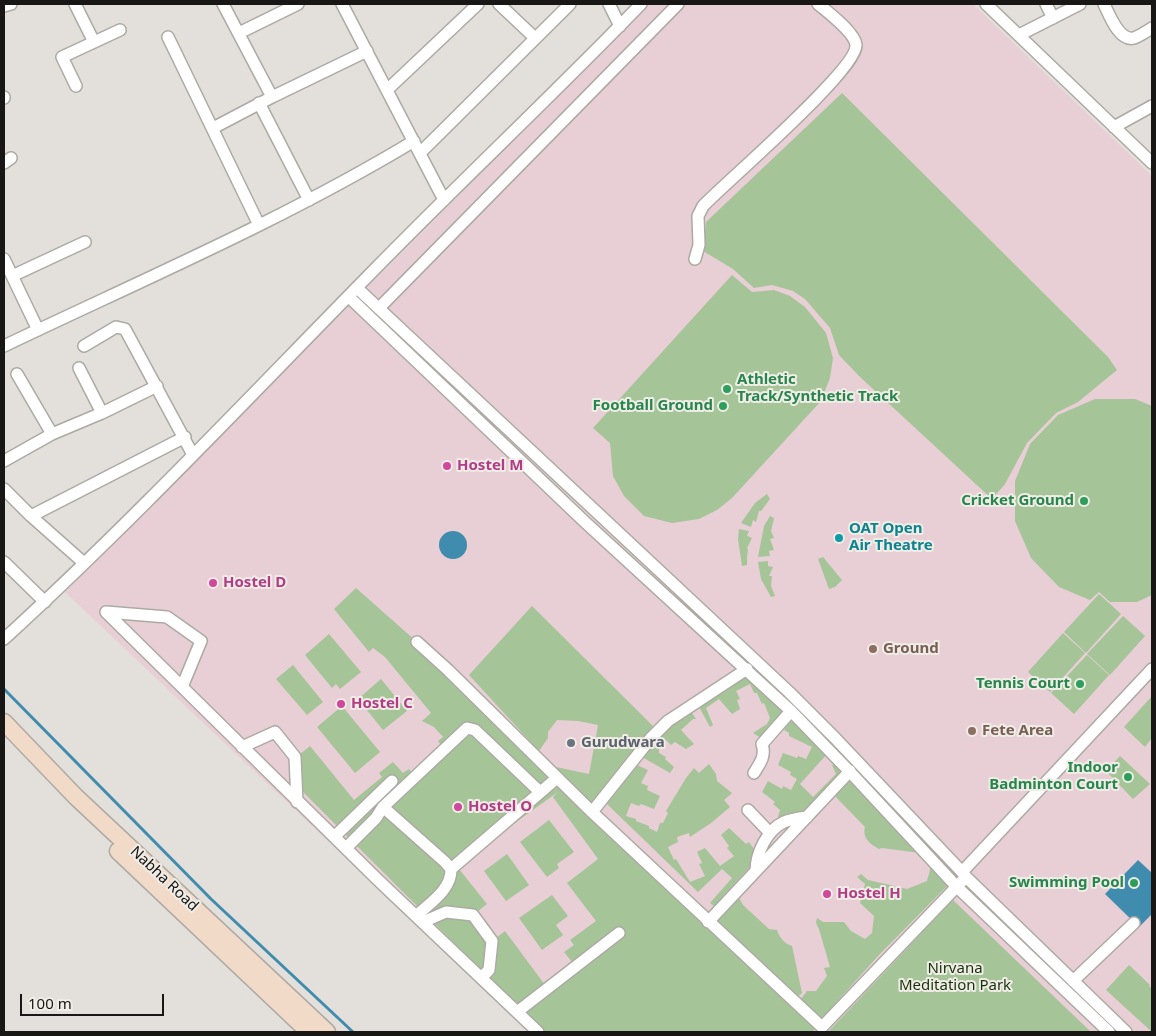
<!DOCTYPE html>
<style>
body{margin:0}
#map{position:relative;width:1156px;height:1036px;overflow:hidden;background:#e3dfda;font-family:"Noto Sans",sans-serif}
canvas{display:block}
.frame{position:absolute;inset:0;border:5px solid #181715;pointer-events:none}
.scale{position:absolute;left:20px;top:994px;width:144px;height:22px;box-sizing:border-box;border:2px solid #181715;border-top:0;padding-left:6px;font-size:15px;line-height:18px;white-space:nowrap;color:#181715;-webkit-text-stroke:4px #f0ede7;paint-order:stroke}
</style>
<div id="map">
<canvas width="1156" height="1036"></canvas>
<div class="frame"></div>
<div class="scale">100 m</div>
</div>
<script>
const g = document.querySelector('canvas').getContext('2d');
g.lineJoin = 'round';
function fillPath(path, color) { g.fillStyle = color; g.fill(path, 'evenodd'); }
function strokePath(path, color, width, dash) { g.strokeStyle = color; g.lineWidth = width; g.lineCap = dash ? 'butt' : 'round'; g.setLineDash(dash || []); g.stroke(path); }
function drawText(font, color, halo, rows, align = 'center') {
  g.font = font + ' "Noto Sans",sans-serif'; g.lineWidth = 4; g.setLineDash([]); g.textBaseline = 'middle'; g.strokeStyle = halo; g.fillStyle = color; for (const [text, x, y, turn = 0] of rows) {
    g.save(); g.translate(x, y); g.rotate((+turn || 0) * Math.PI / 180); g.textAlign = isNaN(turn) ? turn : align; if (halo) g.strokeText(text, 0, 0); g.fillText(text, 0, 0); g.restore();
  }
}
const education = new Path2D(`
 M649 4H973L1152 176V1032H530L65 592Z`);
const green = new Path2D(`
 M842 93 1108 357 1117 370 1078 402 1056 413 1027 443 1005 484 992 499 859 376 839 355 830 328 805 299 793 291 772 285 754 288 733 269 703 251 706 222Z
 M732 275 752 292 774 290 790 296 805 307 826 333 833 358 830 378 821 401 732 498 717 510 699 519 672 523 644 516 624 496 613 476 610 443 593 428Z
 M1095 399H1135L1152 406V595L1137 602H1110L1099 592 1090 600 1059 587 1031 558 1015 521V481L1030 444 1058 415Z
 M767 494 770 499 761 511H759L756 522 753 520 751 527 741 523 755 503Z
 M770 516 774 518 771 531 774 538 770 539 774 550 769 551 770 556 758 557 764 526Z
 M739 529 749 531 747 536 752 538 747 548 748 549 747 558V565L742 566 738 539Z
 M823 557 842 580 835 587 829 589 818 559Z
 M768 561V566L773 567 769 576H772L771 586 775 596 771 597 761 579 758 562Z
 M356 588 417 642 817 1027 812 1032H543L302 791 299 755 310 746 354 800 382 777 379 773 393 762 403 773 409 769 412 773 443 748 438 741 443 737 434 727 422 721 431 713 385 657 373 648 369 652 334 609ZM558 792 553 797 598 859 567 883 596 921 570 940 574 945 564 952 577 968 548 989 505 931 492 941 473 915 487 904 459 869 460 862Z
 M1099 594 1121 614 1086 653 1064 632Z
 M532 606 653 726 591 803 551 766 589 774 598 725 578 721 557 720 548 732V738L539 751 469 675Z
 M1123 616 1145 636 1110 675 1087 654Z
 M1063 633 1085 653 1050 692 1028 672Z
 M329 634 361 672 340 689 336 684 332 688 305 655Z
 M1087 655 1109 675 1074 714 1051 693Z
 M293 665 323 702 307 715 276 679Z
 M745 676 781 710V715L761 738 753 733 767 724 770 718 764 703 762 704 757 693H754L750 684 736 691 740 699 737 700 740 709 732 714 719 699 706 708 713 725 710 727 698 705Z
 M381 679 407 711 383 730 358 699Z
 M1152 696V738L1145 747 1124 727Z
 M342 706 380 752 355 773 317 727Z
 M690 710 696 719H693L681 730 694 744 686 749 675 742 671 745 666 740 659 749V753L666 757 665 759 674 767 670 773 642 757 649 741Z
 M790 721 795 723 827 754 800 784 813 797 836 774 832 765 837 764 841 770V773L807 809 776 824 780 810 773 804 775 802 762 792 768 781 782 789 783 786 791 790 797 779 790 775 791 772 778 765 783 753 797 758 798 756 806 759 812 747 789 736V733L784 730Z
 M1120 756 1150 784 1133 799 1106 771Z
 M709 764 716 774 717 781 732 793 724 800 730 807 711 823 690 837 689 833 677 837 678 842 668 847 674 860 676 859 690 882 705 876 699 864 702 863 697 852 705 848 720 866 734 856 727 848 729 846 721 835 729 828 746 844 749 842 754 849 749 868 714 906 710 903 732 878 722 869 698 892 607 804 637 765 648 770 641 783 648 786 647 790 660 796 654 809 641 804 639 806 631 803 626 816 636 819V821L649 826V828L657 832 660 823H663L668 813 666 811 686 778 694 768 699 773Z
 M850 778 920 853 882 848 879 849C870 844 862 838 865 827L833 794Z
 M549 820 574 852 557 864 559 868 547 877 520 842Z
 M507 854 529 885 506 901 484 871Z
 M931 866 949 884 879 955 821 1019 801 999 807 991H816L827 976 824 968 830 967 819 929 816 923 817 918 823 922H844L851 931 865 939 872 933 874 916 860 903 865 884 857 877 861 874 868 880 907 889 927 881Z
 M552 895 568 916 556 925 563 935 542 950 519 918Z
 M738 896 743 905 769 929 777 930C779 937 785 944 792 946L802 993 796 998 714 921Z
 M953 900 1091 1032H828Z
 M1129 965 1150 985 1149 986 1152 989V1032L1106 990Z`);
const water = new Path2D(`
 M439 545a14 14 0 1 1 28 0a14 14 0 1 1-28 0Z
 M1138 860 1152 873V914L1139 927 1105 894Z`);
const stream = new Path2D(`
 M4 689 211 899 353 1032`);
const street = new Path2D(`
 M75 4 94 42
 M223 4 272 97
 M342 4 444 200
 M499 4 535 38
 M609 4 620 26
 M986 4 1152 163
 M1046 4 1053 18
 M1104 4C1109 14 1119 42 1134 38 1140 36 1147 31 1152 28
 M4 6 11 4
 M239 33 298 4
 M1019 35 1080 4
 M168 37 259 225
 M76 86 62 57 120 30
 M387 90 478 4
 M4 97V98
 M259 103 309 200
 M1114 127 1152 106
 M213 128 272 97 367 51
 M420 153 570 4
 M4 163 11 158
 M4 259 38 330
 M695 259 699 245 698 216 703 206C726 182 858 69 856 45 855 33 828 12 818 4
 M12 276 85 242
 M357 288 789 692 835 738 962 872
 M349 297 586 523 791 711 851 773 957 887 1109 1032
 M379 308 678 4
 M4 346C142 280 283 220 414 141
 M84 346 116 327 125 329 193 455
 M79 368 102 413
 M17 374 52 434
 M4 461 52 434 102 413 157 386
 M4 489 31 516 84 563
 M31 516 185 437
 M4 562 45 602
 M106 612 378 880 538 1032
 M106 612 167 617 201 641 182 687
 M4 639C133 521 253 393 375 269 463 179 554 94 641 4
 M417 642 448 670 592 812 822 1027 966 877 962 872 1152 669
 M242 747 275 732 295 757 297 802
 M754 773C760 763 766 756 762 744L791 711
 M383 807 445 862 451 869
 M748 810 770 833
 M592 812 651 738 668 721 747 669
 M334 837 392 781
 M346 848 376 818 383 807 467 728 475 730 540 792
 M756 871C756 853 767 830 784 822 791 819 799 818 807 817
 M966 877 1126 1032
 M416 916C430 903 452 889 451 869L557 778
 M423 922 446 912 473 915 492 941 489 970 481 978
 M708 922 850 771
 M1073 981 1134 923
 M517 1012 619 933`);
const secondary = new Path2D(`
 M4 722 76 797 327 1032
 M118 851 309 1032`);
const markers = [
 [727,389,5,"#2e9e5b"],
 [723,406,5,"#2e9e5b"],
 [447,466,5,"#d1479c"],
 [1084,501,5,"#2e9e5b"],
 [839,538,5,"#0f9aa8"],
 [213,583,5,"#d1479c"],
 [873,649,5,"#8d6e63"],
 [1080,684,5,"#2e9e5b"],
 [341,704,5,"#d1479c"],
 [972,731,5,"#8d6e63"],
 [571,743,5,"#6b7280"],
 [1128,777,5,"#2e9e5b"],
 [458,807,5,"#d1479c"],
 [1134,883,5,"#2e9e5b"],
 [827,894,5,"#d1479c"]
];
const leisureNames = [
 ["Athletic",737,380,"left"],
 ["Track/Synthetic Track",737,397,"left"],
 ["Football Ground",713,406],
 ["Cricket Ground",1074,501],
 ["Tennis Court",1070,684],
 ["Indoor",1118,768],
 ["Badminton Court",1118,785],
 ["Swimming Pool",1124,883]
];
const hotelNames = [
 ["Hostel M",457,466],
 ["Hostel D",223,583],
 ["Hostel C",351,704],
 ["Hostel O",468,807],
 ["Hostel H",837,894]
];
const cultureNames = [
 ["OAT Open",849,529],
 ["Air Theatre",849,546]
];
const educationNames = [
 ["Ground",883,649],
 ["Fete Area",982,731]
];
const worshipNames = [
 ["Gurudwara",581,743]
];
const streetNames = [
 ["Nabha Road",164,879,43]
];
const parkNames = [
 ["Nirvana",955,969],
 ["Meditation Park",955,986]
];
fillPath(education, '#e8ced5');
fillPath(green, '#a5c599');
fillPath(water, '#408cae');
strokePath(stream, '#408cae', 3);
strokePath(street, '#adaaa4', 14);
strokePath(secondary, '#adaaa4', 19);
strokePath(street, '#fff', 11);
strokePath(secondary, '#f2dac8', 16);
for (const [x, y, r, color] of markers) { const dot = new Path2D(); dot.arc(x, y, r, 0, 2 * Math.PI); g.fillStyle = color; g.fill(dot); strokePath(dot, '#f0ede7', 2); }
drawText('bold 15px', '#27864d', '#f0ede7', leisureNames, 'right');
drawText('bold 15px', '#b23c85', '#f0ede7', hotelNames, 'left');
drawText('bold 15px', '#0d838f', '#f0ede7', cultureNames, 'left');
drawText('bold 15px', '#785e54', '#f0ede7', educationNames, 'left');
drawText('bold 15px', '#5b616d', '#f0ede7', worshipNames, 'left');
drawText('15px', '#181715', '#f0ede7', streetNames);
drawText('15px', '#17320a', '#f0ede7', parkNames);
</script>
